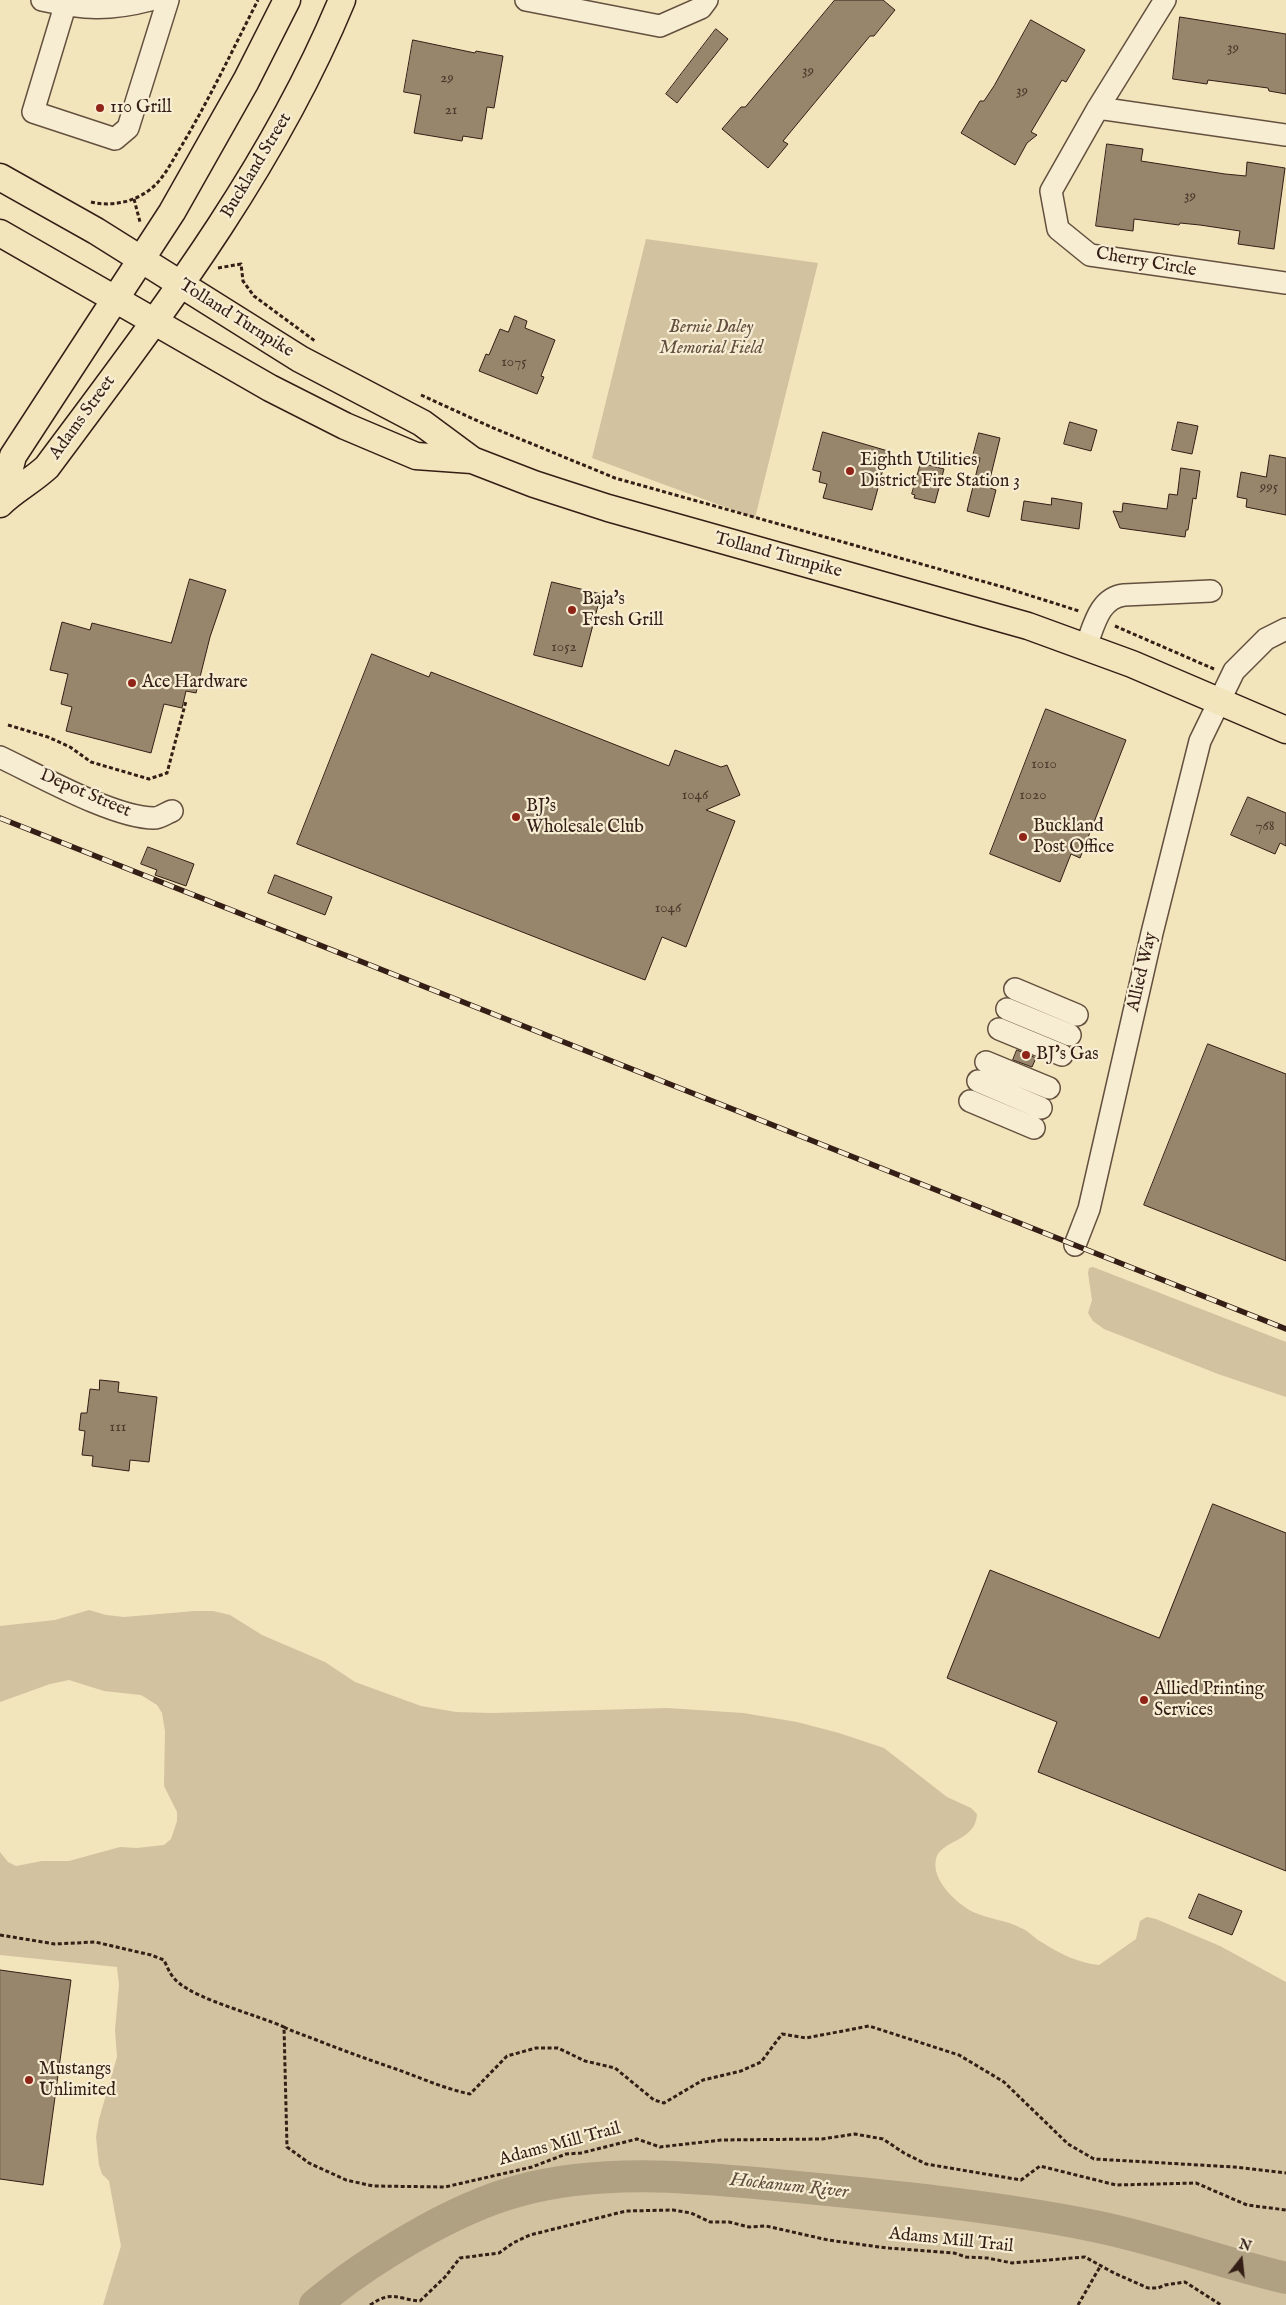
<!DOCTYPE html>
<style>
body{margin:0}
#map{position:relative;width:1286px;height:2305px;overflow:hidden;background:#f2e4bb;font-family:"IM FELL English",serif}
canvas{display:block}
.north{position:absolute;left:1216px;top:2235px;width:50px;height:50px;-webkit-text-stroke:4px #f7edd3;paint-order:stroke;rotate:16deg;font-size:14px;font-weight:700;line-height:20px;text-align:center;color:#341e16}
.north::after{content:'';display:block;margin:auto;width:18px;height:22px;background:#341e16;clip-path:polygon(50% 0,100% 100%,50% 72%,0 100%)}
</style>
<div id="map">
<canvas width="1286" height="2305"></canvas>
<div class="north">N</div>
</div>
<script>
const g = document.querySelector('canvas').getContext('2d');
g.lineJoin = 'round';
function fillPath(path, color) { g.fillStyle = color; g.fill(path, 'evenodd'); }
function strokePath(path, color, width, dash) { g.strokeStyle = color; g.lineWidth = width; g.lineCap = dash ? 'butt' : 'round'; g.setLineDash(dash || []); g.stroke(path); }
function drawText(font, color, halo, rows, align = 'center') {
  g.font = font + ' "IM FELL English",serif'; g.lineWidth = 4.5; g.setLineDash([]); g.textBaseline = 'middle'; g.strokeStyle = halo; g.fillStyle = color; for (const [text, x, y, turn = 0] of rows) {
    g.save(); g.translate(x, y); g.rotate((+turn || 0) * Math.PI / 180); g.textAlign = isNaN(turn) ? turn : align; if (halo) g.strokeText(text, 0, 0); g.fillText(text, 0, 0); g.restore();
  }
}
const green = new Path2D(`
 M646 239 818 263 755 518 592 458Z
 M1093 1267 1286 1342V1397L1218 1374 1104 1329 1093 1321 1088 1313 1092 1300 1088 1273 1089 1268Z
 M89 1610 106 1615 124 1617 195 1611H213L230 1615 262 1635 325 1662 355 1682 421 1706 456 1712 492 1713 667 1708 743 1713 797 1722 839 1733 884 1748 947 1797 971 1808 977 1814C976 1842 940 1840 936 1859 931 1880 956 1903 973 1912 988 1919 1006 1920 1021 1928 1029 1931 1035 1939 1043 1943 1060 1954 1079 1963 1099 1965L1136 1939 1140 1921 1147 1917 1156 1919 1220 1946 1286 1982V2305H103L121 2246 109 2181 102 2174 99 2165 96 2137 99 2119 117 2057 115 2030 119 1985 117 1967 0 1955V1852L8 1862 16 1866 42 1861H69L120 1847 137 1848 164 1845 171 1839 177 1821V1812L164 1786 165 1731 162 1713 157 1705 141 1695 104 1691 69 1680 50 1684 0 1702V1626L55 1620Z`);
const river = new Path2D(`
 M315 2305C365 2262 454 2208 518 2191 602 2168 691 2177 776 2185 882 2195 990 2205 1094 2226 1159 2239 1222 2263 1286 2278`);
const building = new Path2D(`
 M835 0H883L895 10 874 36H870L783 141 788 144 768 168 722 129 741 107H745Z
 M1180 17 1286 34V94L1269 91 1268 88 1208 80 1207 84 1173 79Z
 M1031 20 1085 50 1066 82 1062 80 1031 132 1037 135 1027 143 1015 165 961 133 980 101H984L994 86Z
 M716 29 728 39 677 103 666 94Z
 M413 40 475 53 476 51 503 56 494 108 487 107 482 139 463 136 462 141 414 133 421 95 404 92Z
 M1107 144 1143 149 1141 161 1225 174 1246 176 1247 162 1285 168 1274 249 1238 244 1240 231 1200 225 1180 223 1179 225 1134 219 1133 231 1096 226Z
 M515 316 527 321 525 328 555 340 541 376 544 377 537 394 479 371 486 354 489 355 500 329 508 332Z
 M1070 422 1097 430 1091 451 1064 444Z
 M1178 422 1198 426 1192 454 1172 450Z
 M823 432 888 451 872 510 823 498 827 484 819 482 821 472 813 470Z
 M979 433 1000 438 988 487 996 490 989 517 967 511 980 458 973 456Z
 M1270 455 1286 458V515L1246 507 1247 499 1237 497 1241 472 1266 477Z
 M921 463 944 469 935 503 914 498 915 495 912 494Z
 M1181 468 1200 471 1196 499 1193 498 1188 530H1186L1185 537 1120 528 1113 511 1122 512 1123 503 1167 509 1169 494 1177 495Z
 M1052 498 1082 503 1079 529 1021 520 1024 501 1051 505Z
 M190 579 226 590 210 637 196 693 186 691 182 708 164 704 151 753 66 731 72 707 61 704 68 674 50 670 62 622 90 630 92 623 171 643Z
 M552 582 601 594 582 667 534 655Z
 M372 654 429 677 431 672 669 766 675 750 721 767 727 765 740 795 706 810 735 821 686 947 662 937 645 980 297 844Z
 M1046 709 1126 740 1080 858 1071 854 1060 882 990 854Z
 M1248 797 1286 813V846L1280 843 1275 854 1231 835Z
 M148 847 194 864 186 886 155 875 157 870 141 864Z
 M275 875 332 897 325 915 268 893Z
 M1208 1044 1286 1074V1261L1144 1205Z
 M1017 1050 1036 1058 1032 1067 1013 1060Z
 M100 1380 119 1382 118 1392 157 1397 149 1462 130 1460 129 1471 92 1466 93 1456 82 1455 85 1431 79 1430 81 1413H87L90 1389 99 1390Z
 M1213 1504 1286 1533V1871L1038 1772 1057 1722 947 1678 990 1570 1159 1638Z
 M1199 1894 1242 1911 1232 1935 1189 1918Z
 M0 1970 71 1980 43 2185 0 2179Z`);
const path = new Path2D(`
 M134 199 140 222
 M91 202C112 207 135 202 152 188 165 177 173 159 182 145 210 98 233 49 258 0
 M218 268 241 264 243 281 254 296 315 341
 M421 395 491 427 615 478 1003 587 1079 611
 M1115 626 1214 669
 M8 725 48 737 70 747 91 762 149 779 167 773 186 701
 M0 1935 55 1944 95 1942 151 1955 164 1960C168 1969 171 1977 179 1983 199 2000 257 2015 284 2027L287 2147 309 2163 346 2180 373 2186 445 2187 532 2167 566 2154 581 2153 637 2139 660 2147 721 2140 822 2139 855 2134 883 2139 904 2153 926 2164 1021 2180 1040 2166 1116 2185 1196 2183 1247 2205 1286 2210
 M284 2027C296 2033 307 2036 319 2041 342 2050 364 2058 387 2066 415 2075 441 2088 470 2094L507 2056 536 2048H558L585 2061 615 2068 654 2100 664 2103 703 2080 741 2071 761 2062 782 2034 806 2038 869 2026 959 2055 1004 2082 1068 2144 1094 2159 1234 2167 1286 2173
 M370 2305C392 2290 397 2299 420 2301L445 2277 460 2258 499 2253 513 2243 530 2235 626 2211 673 2210 691 2213 710 2222H729L749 2227 766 2226 828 2240 887 2248 954 2253 966 2257 987 2258 1012 2263 1085 2257 1114 2273 1148 2288H1158L1165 2285 1185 2282 1221 2305
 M1078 2305 1101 2265`);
const minor = new Path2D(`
 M42 0C84 9 108 11 150 0
 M526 0 660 26 701 8 707 0
 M1165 0 1098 108 1051 191 1058 229 1090 255 1286 283
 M65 6 33 112 115 139 128 128 168 0
 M1098 108 1286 135
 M1086 646C1094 626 1099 598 1124 595L1211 591
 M0 757C38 775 114 818 154 818 160 818 166 813 172 811
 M1015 989 1077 1015
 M1007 1009 1070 1035
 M999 1029 1062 1055
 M986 1062 1049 1088
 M978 1081 1041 1108
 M970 1101 1034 1128
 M1075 1245 1089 1209 1152 933 1200 741 1234 671 1266 639 1286 629`);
const major = new Path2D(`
 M0 177 96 231 300 359 422 423 472 460 534 484 608 508 1028 626 1132 664 1286 730
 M0 233 270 388 345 426 416 456 472 460
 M1 503 13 456 172 212 246 81 287 0
 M0 504C14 490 32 481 47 467 157 319 271 172 342 0`);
const rail = new Path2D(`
 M0 818 1286 1329`);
const markers = [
 [100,108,5,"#8f2418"],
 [850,471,5,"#8f2418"],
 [572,610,5,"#8f2418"],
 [132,683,5,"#8f2418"],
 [516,817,5,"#8f2418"],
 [1023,837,5,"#8f2418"],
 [1026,1055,5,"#8f2418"],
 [1144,1700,5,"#8f2418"],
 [29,2080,5,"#8f2418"]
];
const numberNames = [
 ["39",1233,49],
 ["39",808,72],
 ["29",447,79],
 ["39",1022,92],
 ["21",451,111],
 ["39",1190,197],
 ["1075",514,363],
 ["995",1269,488],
 ["1052",564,648],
 ["1010",1044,765],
 ["1046",695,796],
 ["1020",1033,796],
 ["768",1265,827],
 ["1046",668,909],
 ["111",118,1428]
];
const poiNames = [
 ["110 Grill",110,108],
 ["Eighth Utilities",860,461],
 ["District Fire Station 3",860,482],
 ["Baja's",582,600],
 ["Fresh Grill",582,621],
 ["Ace Hardware",142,683],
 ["BJ's",526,807],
 ["Wholesale Club",526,828],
 ["Buckland",1033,827],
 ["Post Office",1033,848],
 ["BJ's Gas",1036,1055],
 ["Allied Printing",1154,1690],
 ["Services",1154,1711],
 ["Mustangs",39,2070],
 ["Unlimited",39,2091]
];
const streetNames = [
 ["Buckland Street",257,166,-59],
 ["Cherry Circle",1146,263,10],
 ["Tolland Turnpike",236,319,32],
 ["Adams Street",83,418,-54],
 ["Tolland Turnpike",778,556,15],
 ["Depot Street",85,794,23],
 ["Allied Way",1143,972,-77],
 ["Adams Mill Trail",560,2145,-15],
 ["Adams Mill Trail",951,2241,6]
];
const parkNames = [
 ["Bernie Daley",711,328],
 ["Memorial Field",711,349]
];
const waterNames = [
 ["Hockanum River",789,2187,6]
];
fillPath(green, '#d2c29f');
strokePath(river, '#b1a183', 32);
fillPath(building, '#97856c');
strokePath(building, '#341e16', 1);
strokePath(minor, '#64503f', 24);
strokePath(major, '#341e16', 29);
strokePath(path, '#341e16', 3, [4, 2.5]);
strokePath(minor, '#f7edd3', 21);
strokePath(major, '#f2e4bb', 26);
strokePath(rail, '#341e16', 5.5);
strokePath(rail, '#f7edd3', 4, [11]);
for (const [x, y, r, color] of markers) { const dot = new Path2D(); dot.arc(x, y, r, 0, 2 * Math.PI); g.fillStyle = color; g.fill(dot); strokePath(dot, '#f7edd3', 2); }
drawText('15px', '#4d382c', null, numberNames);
drawText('18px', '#341e16', '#f7edd3', poiNames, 'left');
drawText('18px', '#341e16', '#f7edd3', streetNames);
drawText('italic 18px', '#634f3f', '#f7edd3', parkNames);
drawText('italic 19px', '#604c3c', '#f7edd3', waterNames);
</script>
